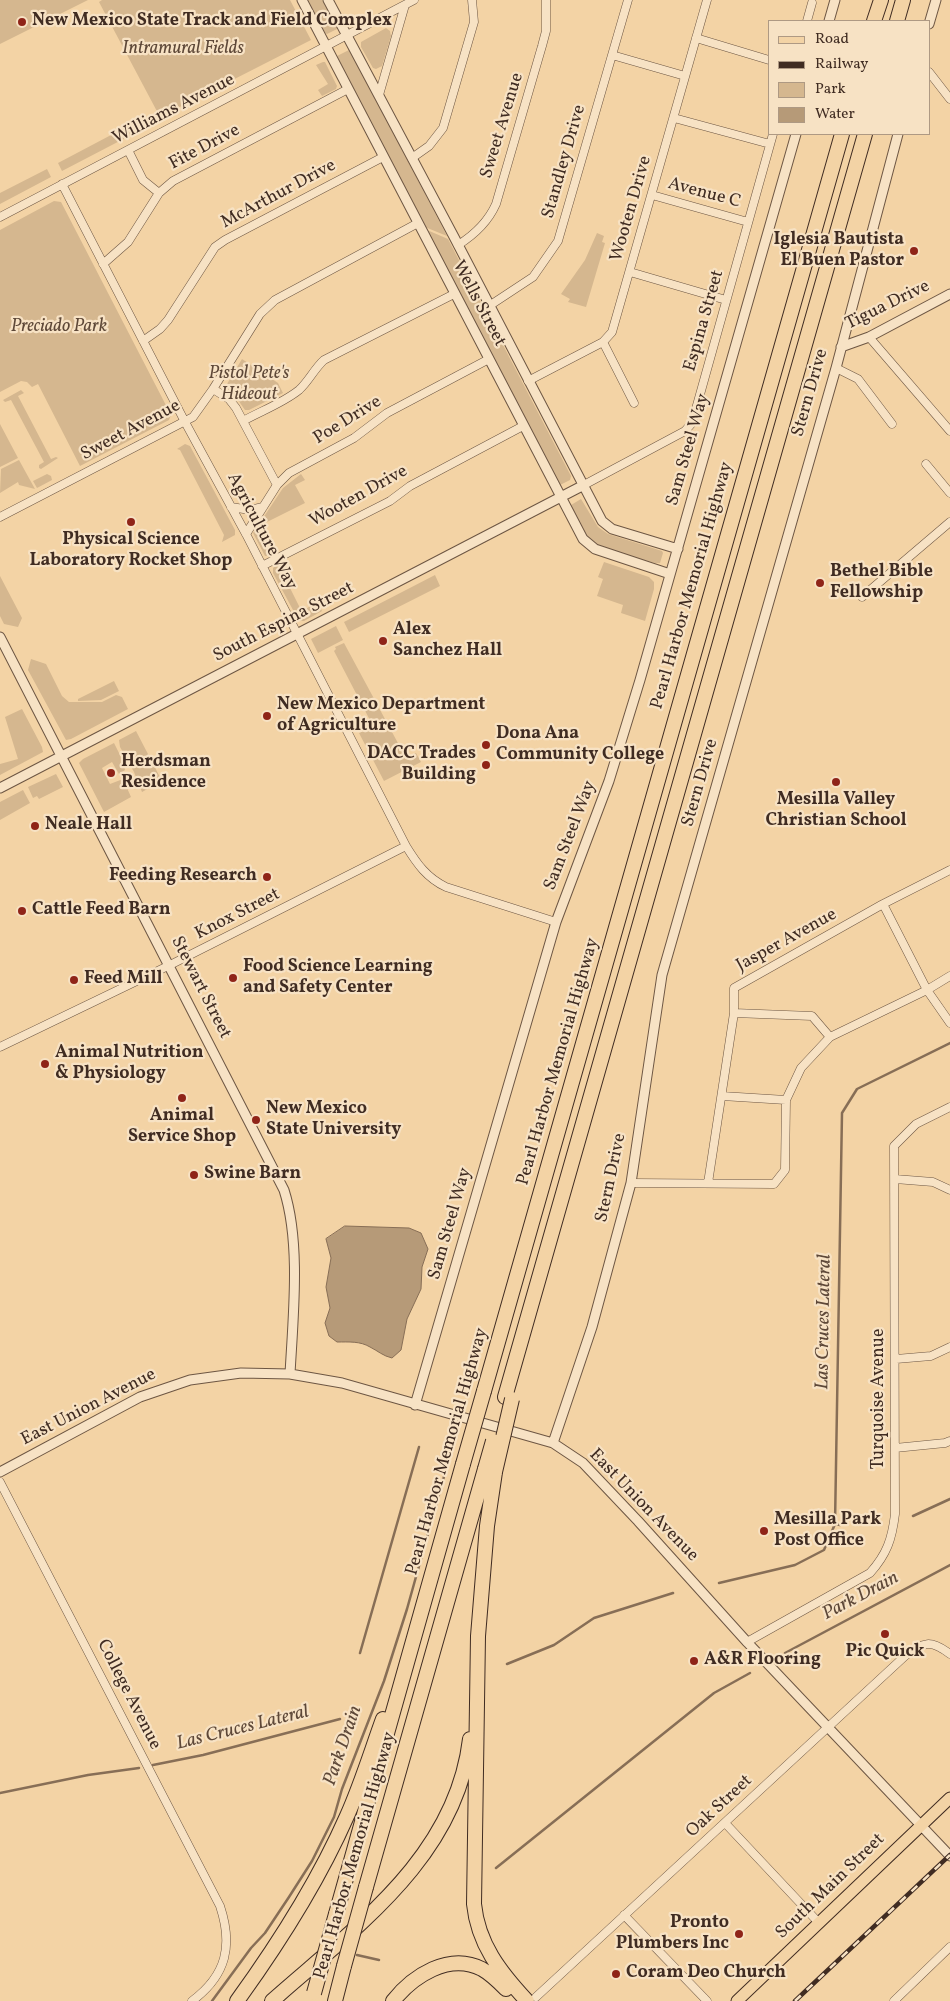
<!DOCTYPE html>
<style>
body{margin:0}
#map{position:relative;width:950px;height:2001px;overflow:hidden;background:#f3d3a5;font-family:Vollkorn,serif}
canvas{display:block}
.legend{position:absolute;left:768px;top:20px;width:162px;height:115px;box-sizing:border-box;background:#f7e2c4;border:1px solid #ae9983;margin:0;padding:6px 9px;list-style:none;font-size:15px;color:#402c22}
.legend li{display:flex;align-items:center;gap:10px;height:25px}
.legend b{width:25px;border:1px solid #ae9983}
</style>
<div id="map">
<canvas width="950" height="2001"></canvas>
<ul class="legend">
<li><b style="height:6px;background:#f3d3a5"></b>Road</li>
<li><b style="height:6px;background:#402c22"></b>Railway</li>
<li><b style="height:14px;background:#d5b78f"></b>Park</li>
<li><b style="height:14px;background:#b69a78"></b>Water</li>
</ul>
</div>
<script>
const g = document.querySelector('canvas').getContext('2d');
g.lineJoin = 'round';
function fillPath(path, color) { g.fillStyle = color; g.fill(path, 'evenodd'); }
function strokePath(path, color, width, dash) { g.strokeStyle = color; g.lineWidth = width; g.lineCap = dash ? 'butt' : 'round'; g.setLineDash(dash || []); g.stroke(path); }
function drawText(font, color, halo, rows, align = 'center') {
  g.font = font + ' Vollkorn,serif'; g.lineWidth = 4.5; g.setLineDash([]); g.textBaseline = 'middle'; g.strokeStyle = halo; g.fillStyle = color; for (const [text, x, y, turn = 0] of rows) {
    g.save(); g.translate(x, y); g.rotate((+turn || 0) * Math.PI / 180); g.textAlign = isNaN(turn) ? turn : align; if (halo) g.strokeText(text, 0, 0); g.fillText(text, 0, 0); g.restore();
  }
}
const green = new Path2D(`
 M0 0H88L0 44Z
 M102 0H290L311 40 160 117 99 2Z
 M307 0H322L337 25V29L327 34 325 33Z
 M386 28 390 31 391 36 382 66 376 69 373 68 361 47V42Z
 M349 50 351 52 447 236 425 227 337 56Z
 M323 62H325L337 86 336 89 322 96 318 90 328 84 316 65Z
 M130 125 135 133 62 171 58 163Z
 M47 169 51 177 0 204V193Z
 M54 201 61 202 171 415 169 420 80 466 38 384 32 387 27 382 21 381 0 392V230Z
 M427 230 448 239 571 476 570 480 560 485 558 484Z
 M597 233 604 236 602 242 605 243 586 307 568 302 570 299 561 294 585 260Z
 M242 359 278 383 283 393 249 410H245L238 400 224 389Z
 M21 390 24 393 18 396 51 459 56 457 58 458 41 469 39 468V465L44 462 11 400 5 402 3 400Z
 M0 424 18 458 0 467Z
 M185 444 190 446 235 530V535L222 542 224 535 180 450 177 449Z
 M19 460 35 489 19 485 18 482 0 493 1 469Z
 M47 474 51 476 52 480 37 488 33 481Z
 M301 474 305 480 295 485 305 503 265 523 259 532 271 555 265 556 253 533 283 488Z
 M581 499 598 527 608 534 662 551 663 553 660 563H655C636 557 602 552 589 538 580 529 576 517 571 507V505Z
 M604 562 649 577 654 582V589L645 621 621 613 623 605 597 596 603 579 598 577Z
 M278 564 301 610H304L317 602 322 611 304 621H299L273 573V568Z
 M435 575 440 586 349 632 344 622Z
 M0 576 22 618 18 627 4 624 0 616Z
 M336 626 343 640 318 653 311 639Z
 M344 643 406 758 416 753 421 762 384 781 359 733 373 726 334 651 336 649 335 647Z
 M31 659 46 664 62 696 69 702H102L116 695 122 697 128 709 71 739 66 740 28 670Z
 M114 681 119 691 101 700 78 701V699Z
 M22 709 42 747 43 752 0 775V764L18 759 5 717Z
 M136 731 162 781 142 792 134 772 120 747 119 740Z
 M114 743 123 761 125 770 119 774 112 762 102 768 110 784 123 779 131 797 104 812 79 763 83 759Z
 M56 774 63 787 39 799 37 796 33 798 28 787Z
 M23 790 30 803 0 820V802Z`);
const water = new Path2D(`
 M345 1226 409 1228 421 1233 428 1249 422 1267 421 1289 407 1319 401 1350 392 1358C383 1356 378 1351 370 1347 360 1341 349 1342 337 1342L329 1336 325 1323 330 1308 326 1287 331 1258 326 1239Z`);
const stream = new Path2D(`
 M913 1516 950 1499
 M835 1524 840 1525
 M719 1583 795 1565 824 1550 835 1524 842 1113 857 1089 950 1043
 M360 1653 419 1447
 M785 1653 950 1565
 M507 1664 554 1645 594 1618 673 1593
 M153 1765 203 1755 340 1719
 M0 1793 88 1775 139 1768
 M496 1868 714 1693 750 1673
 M357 1955 379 1960
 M212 2001 251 1948 265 1933 289 1897 312 1861 334 1817 342 1789 384 1681 407 1609 445 1473`);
const minor = new Path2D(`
 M807 21 812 3
 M696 38 769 60
 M612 55 685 76
 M929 72 950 99
 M379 95 405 5
 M674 118 770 144
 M128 150 143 180 159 193
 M412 158 429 146 443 128 474 22 472 0
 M62 184 185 422 246 534 406 846C417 864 427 878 446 887L556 922
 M652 195 748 222
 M0 217 414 0
 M458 245C474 235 488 222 496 204L542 46 546 31V0
 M103 264 128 242 159 193 173 181 348 89
 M630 272 726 300
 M489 306 533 277 558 241 628 0
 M869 337 950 431
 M143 341 160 329 168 320 215 247 225 240 383 157
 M603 342 634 403
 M836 368 858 379 892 424
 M528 381 603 342 612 332 707 0
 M213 389 229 399 236 408 277 485
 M243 421C261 411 283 403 299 390 309 381 314 369 324 360L454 294
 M926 464 950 493
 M582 486 685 431 692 423 773 134
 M231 507 250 510 263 507
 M0 517 193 417 213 389 260 314 275 300 418 223
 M246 534 277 485 289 473 354 438 387 413 489 359
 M262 566 390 501 410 486 523 426
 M862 597 950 522
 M883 904 927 990 950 1023
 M734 1013 812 1016 830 1037
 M0 1047 170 965 406 846
 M722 1096 786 1100
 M895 1179 933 1182 950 1190
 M631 1183 774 1184 785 1170 786 1100 801 1068 830 1037 927 990 950 976
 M708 1183 734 1013V988L883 904 950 870
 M896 1359 931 1356 950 1347
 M895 1448 945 1443 950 1441
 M0 1482C74 1623 146 1765 220 1906 233 1945 227 1975 192 2001
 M747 1642 870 1573C887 1554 892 1539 895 1514L894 1146 916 1124 950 1107
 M725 1823 819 1923
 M624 1915 707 2001
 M536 1997 905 1656C924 1642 930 1639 950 1654
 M894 2001 950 1947`);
const tertiary = new Path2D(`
 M302 0 583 539 595 549 670 574
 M328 0 453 235 602 521 612 529 678 549
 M829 21 835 0
 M929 24 936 0
 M841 347 869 337 950 294
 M0 637 284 1190C301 1243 293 1317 290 1374
 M0 788 582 486
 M415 1405 556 922 609 781 640 680 796 134
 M553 1443 592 1327 631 1183 662 975 836 368 898 134
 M0 1472 140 1397 190 1380 241 1373 290 1374 342 1383 553 1443 583 1463 638 1521 747 1642 950 1856`);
const primary = new Path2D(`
 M737 2001 950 1798`);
const motorway = new Path2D(`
 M874 21 881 0
 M897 21 903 0
 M484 1391 842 134
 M505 1397 865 134
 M495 1472 487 1526 478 1636 474 1904C478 1944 500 1972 527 2001
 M366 1887 485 1469
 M336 1914 463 1464
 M237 2001C279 1943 318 1882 347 1816 361 1785 371 1752 383 1719
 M272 2001C354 1928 456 1858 470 1739
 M335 2001 344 1966
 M393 2001C413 1976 449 1952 482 1969 491 1974 499 1982 506 1989`);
const rail = new Path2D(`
 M795 2001 950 1855`);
const motorwayBridge = new Path2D(`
 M463 1464 484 1391
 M485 1469 493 1441
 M495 1472 512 1399
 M344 1966 366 1887
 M314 1993 336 1914`);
const markers = [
 [22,22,5,"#8f2418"],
 [914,251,5,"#8f2418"],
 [131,522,5,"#8f2418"],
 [820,583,5,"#8f2418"],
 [383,641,5,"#8f2418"],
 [267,716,5,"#8f2418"],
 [486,745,5,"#8f2418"],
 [486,765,5,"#8f2418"],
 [111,773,5,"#8f2418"],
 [836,782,5,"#8f2418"],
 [35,826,5,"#8f2418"],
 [267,877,5,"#8f2418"],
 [22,911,5,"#8f2418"],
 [233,978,5,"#8f2418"],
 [74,980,5,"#8f2418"],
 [45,1064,5,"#8f2418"],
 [182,1098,5,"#8f2418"],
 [256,1120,5,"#8f2418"],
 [194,1175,5,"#8f2418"],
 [764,1531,5,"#8f2418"],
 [885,1634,5,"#8f2418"],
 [694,1661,5,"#8f2418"],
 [739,1934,5,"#8f2418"],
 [616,1974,5,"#8f2418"]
];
const poiNames = [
 ["New Mexico State Track and Field Complex",32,22],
 ["Iglesia Bautista",904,241,"right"],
 ["El Buen Pastor",904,262,"right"],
 ["Physical Science",131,541,"center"],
 ["Laboratory Rocket Shop",131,562,"center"],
 ["Bethel Bible",830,573],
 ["Fellowship",830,594],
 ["Alex",393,631],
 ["Sanchez Hall",393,652],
 ["New Mexico Department",277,706],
 ["of Agriculture",277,727],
 ["Dona Ana",496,735],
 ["Community College",496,756],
 ["DACC Trades",476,755,"right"],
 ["Building",476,776,"right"],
 ["Herdsman",121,763],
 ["Residence",121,784],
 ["Mesilla Valley",836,801,"center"],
 ["Christian School",836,822,"center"],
 ["Neale Hall",45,826],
 ["Feeding Research",257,877,"right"],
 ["Cattle Feed Barn",32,911],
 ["Food Science Learning",243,968],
 ["and Safety Center",243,989],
 ["Feed Mill",84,980],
 ["Animal Nutrition",55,1054],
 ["& Physiology",55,1075],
 ["New Mexico",266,1110],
 ["State University",266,1131],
 ["Animal",182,1117,"center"],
 ["Service Shop",182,1138,"center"],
 ["Swine Barn",204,1175],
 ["Mesilla Park",774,1521],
 ["Post Office",774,1542],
 ["Pic Quick",885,1653,"center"],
 ["A&R Flooring",704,1661],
 ["Pronto",729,1924,"right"],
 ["Plumbers Inc",729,1945,"right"],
 ["Coram Deo Church",626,1974]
];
const parkNames = [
 ["Intramural Fields",183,50],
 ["Preciado Park",59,328],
 ["Pistol Pete's",249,375],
 ["Hideout",249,396]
];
const streetNames = [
 ["Williams Avenue",174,110,-27],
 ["Sweet Avenue",503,126,-73],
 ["Fite Drive",205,148,-28],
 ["Standley Drive",565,162,-74],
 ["Avenue C",704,194,15],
 ["McArthur Drive",279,195,-28],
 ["Wooten Drive",632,209,-74],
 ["Wells Street",478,304,62],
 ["Tigua Drive",888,306,-26],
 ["Espina Street",705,321,-74],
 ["Stern Drive",811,393,-74],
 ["Poe Drive",348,421,-32],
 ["Sweet Avenue",131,431,-28],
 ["Sam Steel Way",689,450,-74],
 ["Wooten Drive",359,497,-29],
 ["Agriculture Way",261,532,62],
 ["Pearl Harbor Memorial Highway",693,586,-74],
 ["South Espina Street",284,623,-27],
 ["Stern Drive",701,783,-74],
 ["Sam Steel Way",571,836,-69],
 ["Knox Street",238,915,-27],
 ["Jasper Avenue",787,941,-29],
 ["Stewart Street",200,988,63],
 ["Pearl Harbor Memorial Highway",559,1062,-74],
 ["Stern Drive",612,1178,-78],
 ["Sam Steel Way",451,1224,-74],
 ["Turquoise Avenue",880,1399,-90],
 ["East Union Avenue",89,1408,-27],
 ["Pearl Harbor Memorial Highway",448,1452,-74],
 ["East Union Avenue",643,1506,46],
 ["College Avenue",128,1695,63],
 ["Oak Street",720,1807,-43],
 ["Pearl Harbor Memorial Highway",356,1856,-74],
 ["South Main Street",831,1887,-44]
];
const waterNames = [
 ["Las Cruces Lateral",825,1322,-89],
 ["Park Drain",861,1597,-28],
 ["Las Cruces Lateral",243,1729,-14],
 ["Park Drain",344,1746,-71]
];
fillPath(green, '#d5b78f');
fillPath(water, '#b69a78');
strokePath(water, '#876e56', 1);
strokePath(stream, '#876e56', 2.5);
strokePath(minor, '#6d5643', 9);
strokePath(tertiary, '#6d5643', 11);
strokePath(primary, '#402c22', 13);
strokePath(motorway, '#402c22', 16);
strokePath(minor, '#f7e2c4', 8);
strokePath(tertiary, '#f7e2c4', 9);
strokePath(primary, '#f3d3a5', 11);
strokePath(motorway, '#f3d3a5', 14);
strokePath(rail, '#402c22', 4.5);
strokePath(rail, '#f7e2c4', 2.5, [8]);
strokePath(motorwayBridge, '#402c22', 16, []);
strokePath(motorwayBridge, '#f3d3a5', 14);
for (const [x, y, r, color] of markers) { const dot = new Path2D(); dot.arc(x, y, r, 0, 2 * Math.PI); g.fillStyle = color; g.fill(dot); strokePath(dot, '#f7e2c4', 2); }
drawText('bold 18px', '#402c22', '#f7e2c4', poiNames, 'left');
drawText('italic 18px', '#5e4838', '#f7e2c4', parkNames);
drawText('18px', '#402c22', '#f7e2c4', streetNames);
drawText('italic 19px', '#5e4838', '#f7e2c4', waterNames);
</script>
